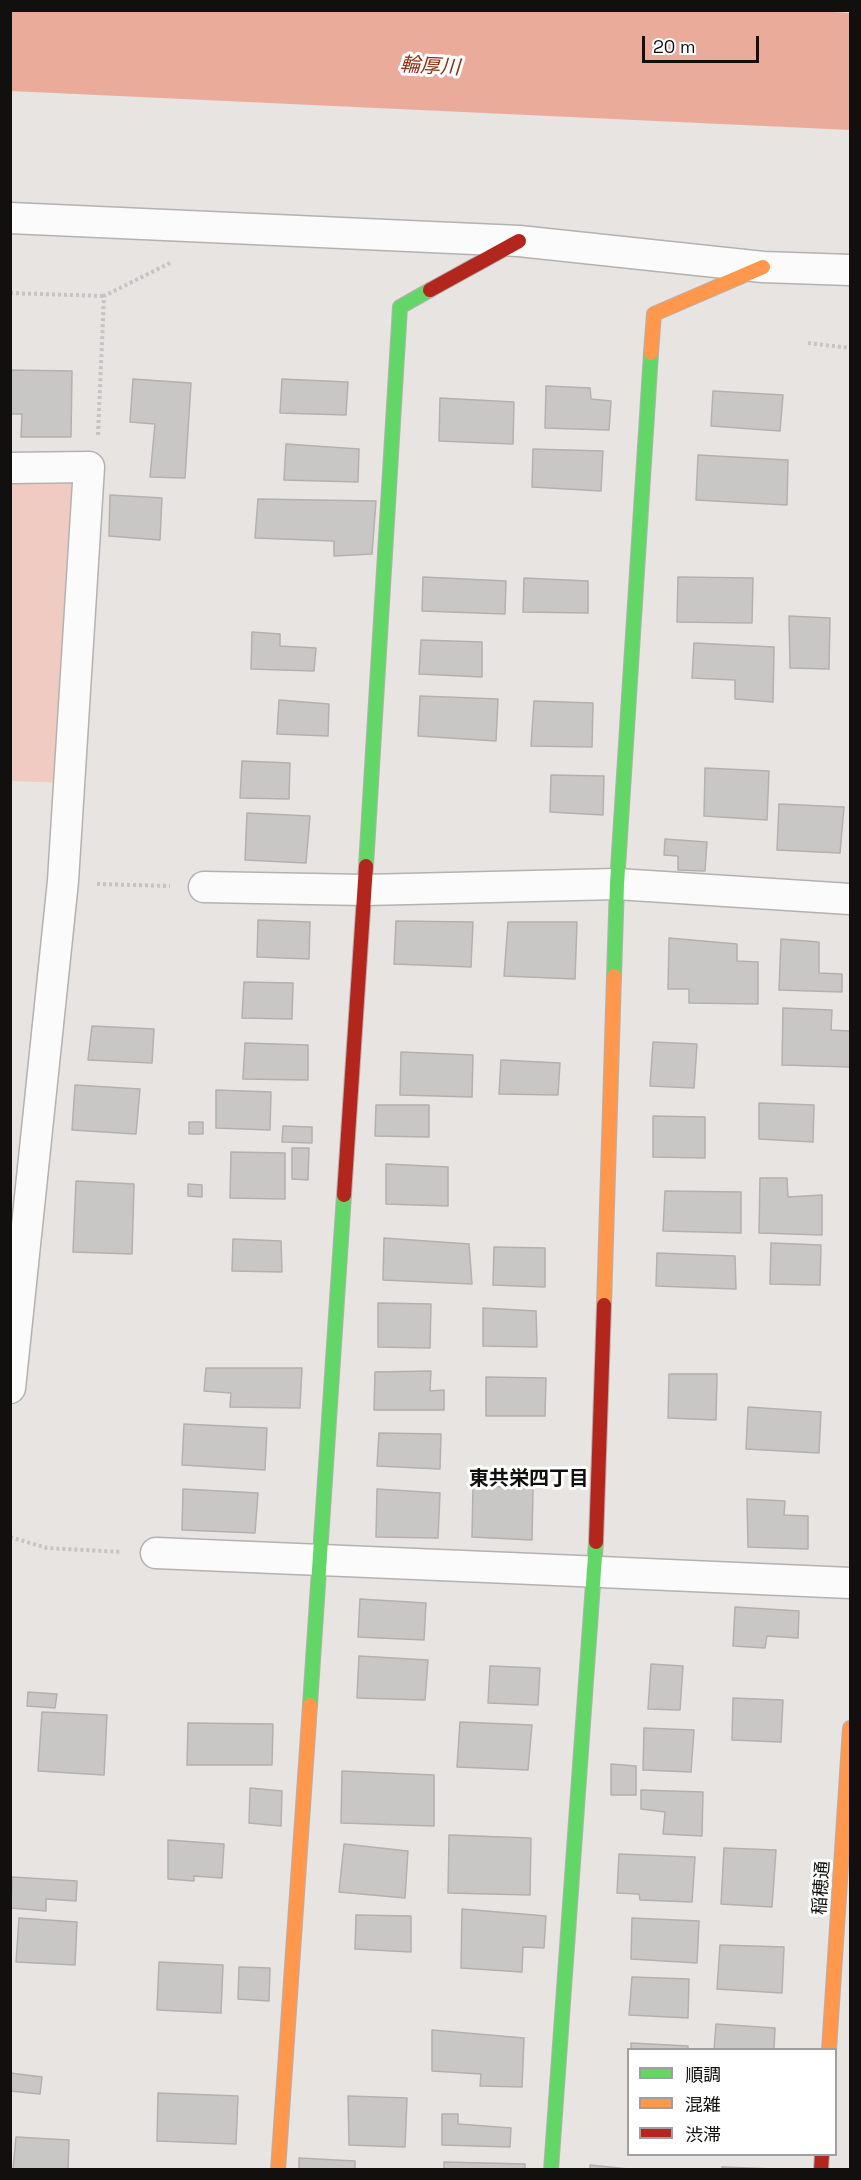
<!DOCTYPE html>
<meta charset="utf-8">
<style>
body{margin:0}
#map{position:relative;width:861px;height:2180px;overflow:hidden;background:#e7e4e2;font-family:"Space Grotesk","Noto Sans JP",sans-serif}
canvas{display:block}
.frame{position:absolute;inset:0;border:12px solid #11100f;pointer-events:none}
.legend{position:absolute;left:627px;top:2048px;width:210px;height:108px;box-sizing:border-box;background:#fff;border:2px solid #a09f9f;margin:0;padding:8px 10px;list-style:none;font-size:18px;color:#11100f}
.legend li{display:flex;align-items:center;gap:12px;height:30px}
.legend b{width:30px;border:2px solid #a09f9f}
.scale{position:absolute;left:642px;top:36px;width:117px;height:27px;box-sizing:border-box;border:3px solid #11100f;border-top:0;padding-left:8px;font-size:18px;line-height:21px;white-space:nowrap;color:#11100f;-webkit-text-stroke:4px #fff;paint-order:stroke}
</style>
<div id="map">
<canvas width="861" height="2180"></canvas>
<div class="frame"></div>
<ul class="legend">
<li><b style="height:8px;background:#63d668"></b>順調</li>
<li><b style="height:8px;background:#ff974d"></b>混雑</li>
<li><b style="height:8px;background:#b3261e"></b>渋滞</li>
</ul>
<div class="scale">20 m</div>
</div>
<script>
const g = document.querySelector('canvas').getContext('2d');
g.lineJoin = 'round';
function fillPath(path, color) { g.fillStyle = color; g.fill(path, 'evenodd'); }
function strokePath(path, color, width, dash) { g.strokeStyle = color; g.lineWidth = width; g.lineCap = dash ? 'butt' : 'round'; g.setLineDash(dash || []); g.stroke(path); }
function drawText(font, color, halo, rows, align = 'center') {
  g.font = font + ' "Space Grotesk","Noto Sans JP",sans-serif'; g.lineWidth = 6; g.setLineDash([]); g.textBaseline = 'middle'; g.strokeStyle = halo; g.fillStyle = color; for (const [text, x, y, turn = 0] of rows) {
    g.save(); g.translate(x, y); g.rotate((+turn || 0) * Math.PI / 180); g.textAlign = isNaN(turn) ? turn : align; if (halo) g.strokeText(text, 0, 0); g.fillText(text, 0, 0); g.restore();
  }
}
const green = new Path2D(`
 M89 467 68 783 11 781V468Z`);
const water = new Path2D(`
 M805 10 850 13V130L11 91V11Z`);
const building = new Path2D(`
 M10 370 72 371 71 437H21L22 414H10Z
 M133 379 191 383 185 478 150 477 155 424 130 422Z
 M282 379 348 382 346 415 280 413Z
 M546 386 590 388 591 399 611 401 609 430 545 428Z
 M713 391 783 395 780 431 711 426Z
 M440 398 514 402 513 444 439 441Z
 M286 444 359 449 358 482 284 480Z
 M533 449 603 451 601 491 532 487Z
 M698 455 788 460 787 505 696 500Z
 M110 495 162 498 160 540 109 536Z
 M258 499 376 501 372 554 334 556V541L255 538Z
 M423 577 506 581 505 614 422 611Z
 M678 577 753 578 752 623 677 622Z
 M524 578 588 581V613L523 612Z
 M789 616 830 618 829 669 790 668Z
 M252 632 280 634V646L316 648 314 671 251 669Z
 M421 640 482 642V677L419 674Z
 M694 643 774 647 773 702 735 699V680L692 678Z
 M420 696 498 699 496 741 418 736Z
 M279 700 329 704 328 736 277 734Z
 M534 701 593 703 592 747 531 746Z
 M242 761 290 763 289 799 240 798Z
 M705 768 769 771 767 820 704 816Z
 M551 775 604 776 603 815 550 812Z
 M779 804 844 807 840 853 777 850Z
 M247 813 310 816 306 863 245 860Z
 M665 839 707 842 705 871 678 870V856L664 855Z
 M258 920 310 922 309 959 257 957Z
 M396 921 473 922 471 967 394 964Z
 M508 922H577L575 979 504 976Z
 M669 938 737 944V961L758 962V1004L689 1003V989H668Z
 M781 939 819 942V973L842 974V992L779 990Z
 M244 982 293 983 292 1019 242 1018Z
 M783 1008 832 1010 831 1030 850 1031V1067L782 1065Z
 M92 1026 154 1029 152 1063 88 1060Z
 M653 1042 697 1044 694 1088 650 1086Z
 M245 1043 308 1045V1080L243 1079Z
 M401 1052 473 1055 472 1097 400 1095Z
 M501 1060 560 1063 558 1095 499 1094Z
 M75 1085 140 1089 136 1134 72 1130Z
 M216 1090 271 1092 270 1130 216 1128Z
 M759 1103 814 1105 813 1142 759 1139Z
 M376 1105H429V1137L375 1136Z
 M653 1116 705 1117V1158L653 1157Z
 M189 1122H203V1134H189Z
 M283 1126 312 1127V1143L282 1142Z
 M292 1148H309L308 1180 292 1179Z
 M231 1152 285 1153V1199L230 1198Z
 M386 1164 448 1167V1206L386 1204Z
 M760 1178H787L788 1197 822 1195V1235L759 1233Z
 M76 1181 134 1184 132 1254 73 1252Z
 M188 1184 202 1185V1197L188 1196Z
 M665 1191 741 1192V1233L663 1231Z
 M384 1238 469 1244 472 1284 383 1280Z
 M233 1239 281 1241 282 1272 232 1271Z
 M771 1243 821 1245 820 1285 770 1284Z
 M494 1247 545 1248V1287L493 1285Z
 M657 1253 735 1256 736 1289 656 1286Z
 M378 1303 431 1304 430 1348 378 1347Z
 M483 1308 536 1311 537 1347 483 1346Z
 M206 1368H302L300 1408 230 1407 231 1393 204 1391Z
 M431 1371 430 1391 444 1390V1410H374L375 1372Z
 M669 1374H717L716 1420 668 1418Z
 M486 1377 546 1378 545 1416H486Z
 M748 1407 821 1412 819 1453 746 1449Z
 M184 1424 267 1428 265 1470 182 1465Z
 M379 1433 441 1434 440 1469 377 1466Z
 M473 1485 533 1489 532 1540 472 1537Z
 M183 1489 258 1493 255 1533 182 1530Z
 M377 1489 440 1493 438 1538 376 1537Z
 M747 1499 785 1501 784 1515 808 1516V1549L748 1547Z
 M360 1599 426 1603 424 1640 358 1637Z
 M735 1607 799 1611 798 1638 767 1636 765 1648 733 1646Z
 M359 1656 428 1660 425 1700 357 1698Z
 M651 1664 683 1666 680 1710 648 1709Z
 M490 1666 540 1668 538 1705 488 1703Z
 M28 1692 57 1694 55 1708 27 1706Z
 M733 1698 783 1700 781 1742 732 1740Z
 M42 1712 107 1715 104 1775 38 1771Z
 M460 1722 532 1725 528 1770 457 1767Z
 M188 1723 273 1724 272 1765H187Z
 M644 1728 694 1730 691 1772 643 1770Z
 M611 1764 636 1766V1795H611Z
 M342 1771 434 1775V1826L341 1823Z
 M250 1788 282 1791 281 1826 249 1823Z
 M641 1790 703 1792 702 1836 663 1834 665 1812 641 1809Z
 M449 1835 531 1838 530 1895 448 1893Z
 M168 1840 224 1844 222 1878 194 1876V1881L168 1879Z
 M344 1844 408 1851 405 1898 339 1892Z
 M724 1848 776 1850 772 1907 721 1904Z
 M619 1854 695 1857 692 1902 640 1900 639 1894 617 1893Z
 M12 1877 77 1881 76 1901 46 1899V1911L11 1908Z
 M462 1909 546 1916 544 1948 523 1947 522 1972 461 1968Z
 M356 1915 411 1916V1952L355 1949Z
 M19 1918 77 1922 75 1965 16 1962Z
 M632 1918 699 1921 697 1963 631 1959Z
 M720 1945 784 1947 782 1993 717 1989Z
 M159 1962 223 1965 221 2013 157 2010Z
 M239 1967 270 1968 269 2001 238 1999Z
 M632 1977 689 1979 688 2018 629 2015Z
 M716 2024 775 2028 774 2050H714Z
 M432 2030 524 2038 522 2087 480 2086 481 2074 432 2071Z
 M631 2043 688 2046V2050H631Z
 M10 2073 42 2077 40 2094 10 2091Z
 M158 2093 238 2096 236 2144 157 2141Z
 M348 2096 407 2098 405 2147 349 2145Z
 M442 2114H458V2124L511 2128 510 2147 442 2145Z
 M16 2137 69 2140 68 2170H13Z
 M299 2158 355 2161V2170H299Z
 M444 2162 525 2164V2170H444Z
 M590 2165 638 2170H590Z
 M722 2167 777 2169 722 2170Z`);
const path = new Path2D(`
 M10 293 104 296
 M808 343 850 348
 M98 435 104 296 172 262
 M97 884 170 886
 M10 1537 47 1548 122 1552`);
const street = new Path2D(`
 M10 218 519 241 763 267 850 270
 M10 468 89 467 63 881 10 1388
 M204 887 365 890 617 884 850 899
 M156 1553C387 1561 619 1574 850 1583`);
const fast = new Path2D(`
 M366 866 400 307 430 290
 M614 976 617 884 651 353
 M310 1705 344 1195
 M551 2170 596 1542`);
const slow = new Path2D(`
 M651 353 654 314 763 267
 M604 1305 614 976
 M829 2050 850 1728
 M278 2170 310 1705`);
const jam = new Path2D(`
 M430 290 519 241
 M344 1195 366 866
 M596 1542 604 1305
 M821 2170 822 2154`);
const streetNames = [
 ["稲穂通",822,1888,-86]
];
const waterNames = [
 ["輪厚川",430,67,3]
];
const neighbourhoodNames = [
 ["東共栄四丁目",529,1480]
];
fillPath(green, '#f0cbc1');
fillPath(water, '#ebab9b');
fillPath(building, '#c9c7c6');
strokePath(building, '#b3b0af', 1.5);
strokePath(street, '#b4b1b0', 33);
strokePath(fast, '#b4b1b0', 16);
strokePath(slow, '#b4b1b0', 16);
strokePath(jam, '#b4b1b0', 16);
strokePath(path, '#c5c4c3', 4, [3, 3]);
strokePath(street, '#fbfbfb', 30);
strokePath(fast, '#63d668', 14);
strokePath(slow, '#ff974d', 14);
strokePath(jam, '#b3261e', 14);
drawText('18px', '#11100f', '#fff', streetNames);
drawText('italic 20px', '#932b0e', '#fff', waterNames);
drawText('bold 20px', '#11100f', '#fff', neighbourhoodNames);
</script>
